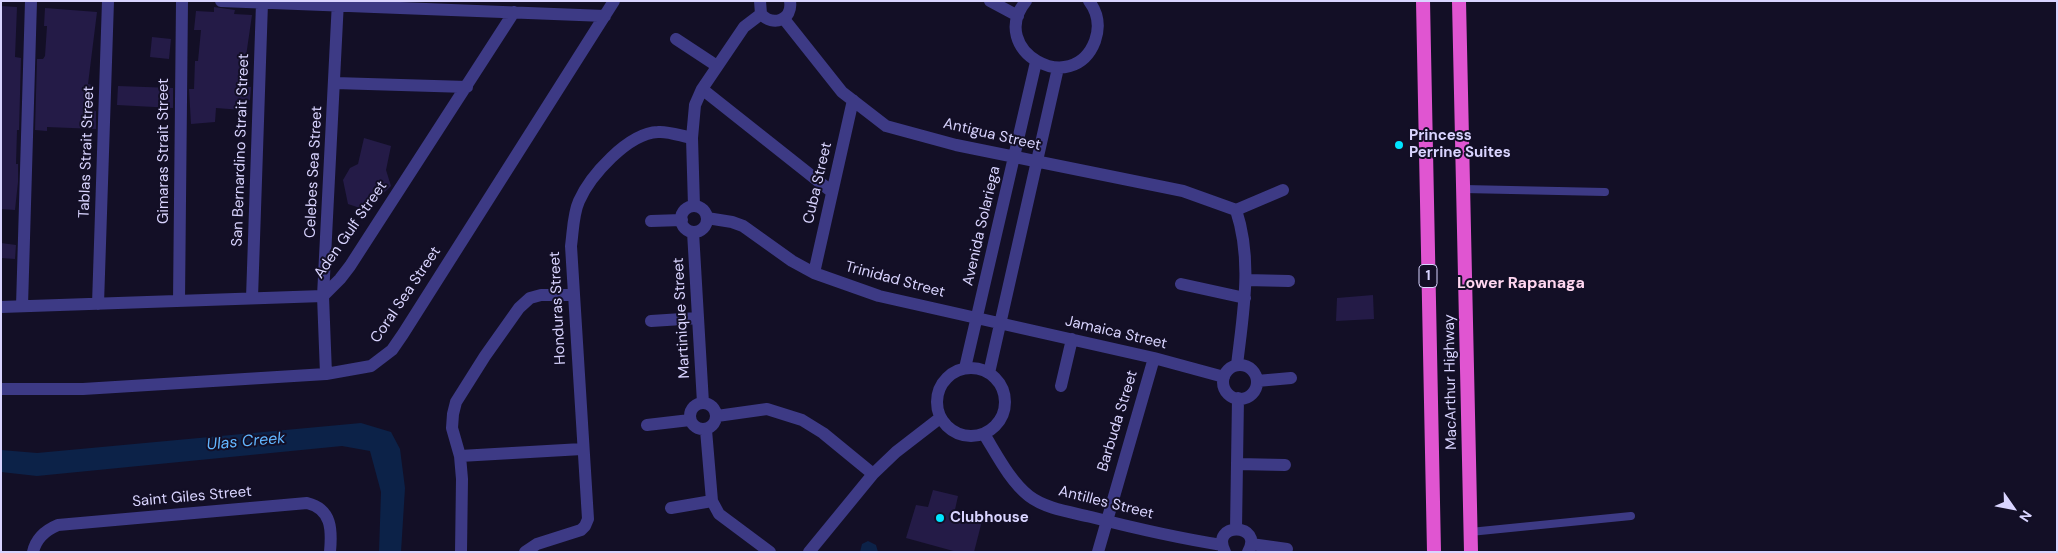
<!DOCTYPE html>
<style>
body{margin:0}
#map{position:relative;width:2058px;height:553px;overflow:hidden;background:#130f26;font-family:"DM Sans",sans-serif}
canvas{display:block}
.frame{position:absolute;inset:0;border:2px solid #d9d4ff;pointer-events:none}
.north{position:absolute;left:1988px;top:483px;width:50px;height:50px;-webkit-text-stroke:4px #130f26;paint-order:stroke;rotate:123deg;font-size:14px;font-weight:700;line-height:20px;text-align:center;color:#d9d4ff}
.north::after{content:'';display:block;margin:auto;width:18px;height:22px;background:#d9d4ff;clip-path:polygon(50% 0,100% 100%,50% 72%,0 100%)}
</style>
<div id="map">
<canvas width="2058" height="553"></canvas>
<div class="frame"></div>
<div class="north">N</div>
</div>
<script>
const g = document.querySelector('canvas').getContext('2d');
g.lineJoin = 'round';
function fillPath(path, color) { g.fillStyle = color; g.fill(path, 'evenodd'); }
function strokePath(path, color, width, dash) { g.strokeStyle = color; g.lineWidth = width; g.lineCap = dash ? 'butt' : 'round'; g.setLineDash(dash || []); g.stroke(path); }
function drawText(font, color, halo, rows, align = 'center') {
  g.font = font + ' "DM Sans",sans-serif'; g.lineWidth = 4; g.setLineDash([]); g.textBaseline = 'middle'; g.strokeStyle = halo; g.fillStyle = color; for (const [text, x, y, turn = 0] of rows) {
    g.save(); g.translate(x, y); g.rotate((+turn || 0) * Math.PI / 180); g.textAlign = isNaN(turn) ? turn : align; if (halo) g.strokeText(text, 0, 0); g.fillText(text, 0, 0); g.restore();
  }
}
const water = new Path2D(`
 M361 423 391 432 400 449 405 488 401 552H379L381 492 370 451 342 446 37 476 1 472V450L37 453Z
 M868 541 876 545 878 552H860L862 544Z`);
const building = new Path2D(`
 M1 6 17 7 15 57 21 58 19 130H17L16 164H18V182L15 210 1 209Z
 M214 7 235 10 234 14 252 15 245 63H247L246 87H251L250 100 242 99V110L216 108 215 122 191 124 189 89H194L195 61H198L201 30H194L196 11 214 12Z
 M45 8 97 12 88 84 92 85 90 110 96 111V129L47 127V131L35 130 37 59H43L45 56 47 26H44Z
 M152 37 171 39 169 59 150 57Z
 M118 86 173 88V108L117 105Z
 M364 138 391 146 386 170 391 186 366 210 348 204 343 180 350 168 358 164Z
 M1 243 16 245 15 259 1 258Z
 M1373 295 1374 319 1336 321 1337 298Z
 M933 490 958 496 954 514 982 521 974 552H957L906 538 916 505 928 507Z`);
const service = new Path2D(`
 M1464 189 1605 192
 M1470 532 1631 516`);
const minor = new Path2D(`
 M221 1 605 16
 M760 1 761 14C773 27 793 20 790 1
 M990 1 1018 16
 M1026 1C986 50 1073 99 1095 41 1100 27 1098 13 1089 1
 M784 19 842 92 886 126 956 145 1183 191 1236 210
 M676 39 717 66
 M335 83 467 87
 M702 89 832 192
 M694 206 692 138 695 105 702 89 744 27 761 14
 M681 219a13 13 0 1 1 26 0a13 13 0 1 1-26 0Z
 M1236 210C1253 261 1243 313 1237 365
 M1236 210 1283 190
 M707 218 732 222 743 226 792 261 814 273 879 296 1154 358 1224 377
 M651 221 682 220
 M693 232 703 403
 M814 273 853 100
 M1246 280 1289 281
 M1181 284 1245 298
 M252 298 262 3
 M179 301 182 1
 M98 304 108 1
 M22 306 31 1
 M1 307 323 296 340 279 350 266 514 12
 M651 321 698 318
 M1223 382a17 17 0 1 1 34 0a17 17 0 1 1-34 0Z
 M937 402a34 34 0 1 1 68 0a34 34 0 1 1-68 0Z
 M965 368 1036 62
 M989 373 1058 68
 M326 374 323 296 338 1
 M1257 381 1291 378
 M1061 386 1072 339
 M1 389H83L326 374 371 366 392 350 403 334 614 1
 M690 416a13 13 0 1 1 26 0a13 13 0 1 1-26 0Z
 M717 416 767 409 802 420 823 433 873 474
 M647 425 690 420
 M706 430 712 501 719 514 770 552
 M984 434C997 455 1010 481 1029 496 1046 509 1071 512 1091 517 1134 528 1178 538 1222 545
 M460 456 582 449
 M1237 464 1285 465
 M671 508 712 501
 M1236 529 1238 398
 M1251 544 1287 549
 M33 552C36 538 46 530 58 525L307 503C332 509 332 530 330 552
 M461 552 462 479 460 456 452 428 453 414 456 402 485 356 519 308 530 298 541 295H573
 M525 552 537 544 581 530 585 526 588 519 571 246C573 232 573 214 579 201 590 176 628 133 658 132 668 131 681 136 692 138
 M809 552 873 474 896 452 940 418
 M1098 552 1154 358
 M1225 552C1209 521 1265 523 1248 552`);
const trunk = new Path2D(`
 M1423 1 1434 552
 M1459 1 1471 552`);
const markers = [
 [1399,145,5,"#00e5ff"],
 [940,518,5,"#00e5ff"]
];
const shields = [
 [1428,276,18]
];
const shieldNames = [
 ["1",1428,276]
];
const streetNames = [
 ["Antigua Street",992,135,13],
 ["San Bernardino Strait Street",241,150,-88],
 ["Gimaras Strait Street",164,151,-90],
 ["Tablas Strait Street",87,152,-88],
 ["Celebes Sea Street",314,172,-87],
 ["Cuba Street",818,183,-77],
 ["Avenida Solariega",982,226,-77],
 ["Aden Gulf Street",351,230,-55],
 ["Trinidad Street",895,280,15],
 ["Coral Sea Street",406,295,-56],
 ["Honduras Street",558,308,-93],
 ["Martinique Street",682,318,-93],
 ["Jamaica Street",1116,333,13],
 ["MacArthur Highway",1451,382,-91],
 ["Barbuda Street",1118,421,-73],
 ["Saint Giles Street",192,497,-5],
 ["Antilles Street",1106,503,14]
];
const poiNames = [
 ["Princess",1409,136],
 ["Perrine Suites",1409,153],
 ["Clubhouse",950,518]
];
const neighbourhoodNames = [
 ["Lower Rapanaga",1521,284]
];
const waterNames = [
 ["Ulas Creek",246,442,-5]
];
fillPath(water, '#0c2248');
fillPath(building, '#241b47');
strokePath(service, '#3d3a85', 8);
strokePath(minor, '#3d3a85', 12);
strokePath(trunk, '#e055d1', 14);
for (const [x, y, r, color] of markers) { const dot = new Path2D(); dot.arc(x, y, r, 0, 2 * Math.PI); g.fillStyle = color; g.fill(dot); strokePath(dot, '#130f26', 2); }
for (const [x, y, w] of shields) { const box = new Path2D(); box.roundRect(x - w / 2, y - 11.5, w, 23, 4); g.fillStyle = '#130f26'; g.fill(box); strokePath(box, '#d9d4ff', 1); }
drawText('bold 14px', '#d9d4ff', null, shieldNames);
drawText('15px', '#d9d4ff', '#130f26', streetNames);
drawText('bold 15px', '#d9d4ff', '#130f26', poiNames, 'left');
drawText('bold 16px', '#ffd6f0', '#130f26', neighbourhoodNames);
drawText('italic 16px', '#62b6ff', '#130f26', waterNames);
</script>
